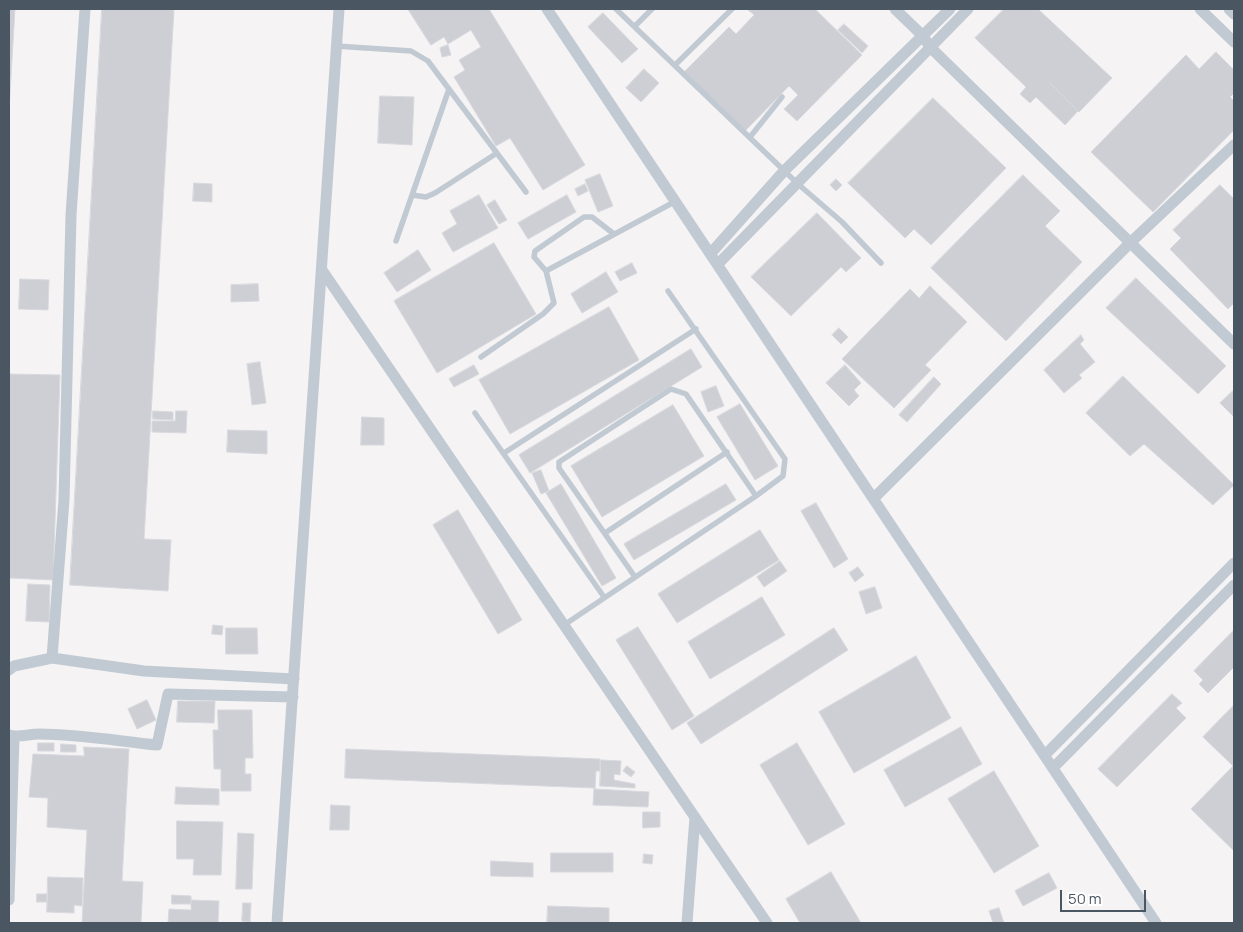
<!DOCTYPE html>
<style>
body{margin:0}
#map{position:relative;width:1243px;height:932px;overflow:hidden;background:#f5f3f3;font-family:Manrope,sans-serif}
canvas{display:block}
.frame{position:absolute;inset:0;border:10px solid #4a5661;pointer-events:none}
.scale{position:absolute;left:1060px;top:890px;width:86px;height:22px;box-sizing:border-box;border:2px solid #4a5661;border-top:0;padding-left:6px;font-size:15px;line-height:18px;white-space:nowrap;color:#4a5661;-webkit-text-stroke:4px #fff;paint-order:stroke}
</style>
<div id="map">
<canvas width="1243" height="932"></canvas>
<div class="frame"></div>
<div class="scale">50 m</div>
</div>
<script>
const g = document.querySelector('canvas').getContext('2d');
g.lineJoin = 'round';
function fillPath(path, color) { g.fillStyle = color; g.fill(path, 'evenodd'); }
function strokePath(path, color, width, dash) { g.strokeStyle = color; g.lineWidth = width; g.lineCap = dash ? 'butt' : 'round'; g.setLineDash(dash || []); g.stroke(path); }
const building = new Path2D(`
 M9 9H15L9 111Z
 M102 9H174L144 539 171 540 168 591 70 585Z
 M408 9H489L585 165 543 190 510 138 496 146 454 77 465 70 459 60 481 47 471 30 448 44 444 37 431 45Z
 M747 9H815L862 55 797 121 784 109 798 95 789 86 745 131 684 72 729 27 736 34 754 15Z
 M1004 9H1038L1112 78 1079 112 1049 82 1078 111 1065 125 1036 97 1030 103 1020 94 1026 87 975 38Z
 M603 13 638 49 622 63 588 27Z
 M844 24 868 46 862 53 838 30Z
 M448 45 451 55 442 57 440 48Z
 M1216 52 1234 70V93L1230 97 1234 101V130L1153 212 1091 152 1186 55 1199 69Z
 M644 69 659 83 641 102 626 88Z
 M380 96 414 97 412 145 378 143Z
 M933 98 1006 168 931 245 914 229 905 238 848 183Z
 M600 174 613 206 598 212 585 180Z
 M1023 175 1060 211 1045 226 1082 262 1006 341 931 268Z
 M836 179 842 185 836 191 830 185Z
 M194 183 212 184V202L193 201Z
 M585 184 588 191 578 196 575 189Z
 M1220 185 1234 199V303L1228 309 1170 249 1181 238 1173 230Z
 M479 195 498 228 453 252 442 233 457 224 450 211Z
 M567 195 576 212 528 239 518 223Z
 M495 200 507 220 499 224 487 205Z
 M817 213 861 258 846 272 841 267 791 316 751 277Z
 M494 243 536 314 437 373 394 301Z
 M418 250 431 270 397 292 384 273Z
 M632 263 637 273 620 281 615 272Z
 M606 272 618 292 582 313 571 294Z
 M1136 278 1226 366 1198 394 1106 308Z
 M20 279 49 280 48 310 19 309Z
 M258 284 259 301 231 302V285Z
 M930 286 967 322 925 365 931 370 894 408 842 359 910 289 919 298Z
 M609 307 639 360 510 434 479 380Z
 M839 328 848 337 841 344 832 335Z
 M1081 335 1084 340 1080 344 1095 362 1079 375 1082 378 1064 393 1044 370Z
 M691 349 702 367 530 473 519 455Z
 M260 362 266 403 252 405 247 364Z
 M474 365 479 374 454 387 449 379Z
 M845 365 861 383 854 390 859 396 849 406 826 383Z
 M9 374 60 375 53 580 9 578Z
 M1123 376 1234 485 1213 505 1144 444 1130 456 1086 413Z
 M934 377 941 384 907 422 899 415Z
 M716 386 724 406 708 412 701 392Z
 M1234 390V417L1220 403Z
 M740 404 778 466 755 480 717 417Z
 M673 405 704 456 602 517 571 466Z
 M153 411 173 412V420L153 419Z
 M176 411H187L186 433 152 432V421H175Z
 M362 417 384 418V445H361Z
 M228 430 267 431V454L227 452Z
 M541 470 549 491 541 494 532 473Z
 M561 484 616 578 602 586 546 493Z
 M726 484 736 500 634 560 624 544Z
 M816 503 848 559 834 568 801 511Z
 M458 510 522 620 498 634 433 525Z
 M760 530 779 560 677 623 658 594Z
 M780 561 787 571 764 587 757 577Z
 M858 567 864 575 855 582 849 573Z
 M28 584 50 585 49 622 26 621Z
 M875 587 882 608 866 614 859 592Z
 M762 597 785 635 710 679 688 642Z
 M213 625 223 626 222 635 212 634Z
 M638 627 694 716 672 730 616 640Z
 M226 628H257L258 654H226Z
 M834 628 848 650 701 744 687 723Z
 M1234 630V667L1208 693 1199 684 1203 680 1194 671Z
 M916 656 951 718 854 773 819 712Z
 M1172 694 1182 703 1176 708 1186 718 1117 787 1098 769Z
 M147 700 156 720 137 729 128 709Z
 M178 701H215L214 723 177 722Z
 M1234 705V851L1191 809 1233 766 1203 737Z
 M218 710H252L253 758H245V774H251V791H221V769H214L213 730H218Z
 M961 727 982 764 905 807 884 770Z
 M38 743H54V751H38Z
 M797 743 845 824 808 845 760 765Z
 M61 744 76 745V752H61Z
 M84 747 129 749 122 881 143 882 141 923H82L87 830 47 827 48 798 29 797 33 754 84 756Z
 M346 749 600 759V771H596L595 789 649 792 648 807 593 805 594 788 345 778Z
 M601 760 621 761 620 775 614 774V780L635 784V788L600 786Z
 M627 766 635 772 631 777 623 771Z
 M994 771 1039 846 994 873 948 799Z
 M176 787 219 789V805L175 804Z
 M331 805 350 806 349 830H330Z
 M643 812H660V827L643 828Z
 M177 821 223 822 221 875H193L194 859H177Z
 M238 833 254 834 252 889H236Z
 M551 853H613V872H551Z
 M644 854 653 855 652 864 643 863Z
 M491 861 533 863V877L491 876Z
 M831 872 861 923H800L786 899Z
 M1049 873 1057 888 1023 906 1015 891Z
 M48 877 83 878 82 906 74 905V913L47 912Z
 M37 894H47V902H37Z
 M172 895 191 896V904H172Z
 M191 900 219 901 218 923H168L169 909 191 910Z
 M243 903H251L250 922 242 921Z
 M548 906 609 908V923H547Z
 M999 908 1004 923H993L989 911Z`);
const lane = new Path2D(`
 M616 9 798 184 842 222 881 263
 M635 26 652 9
 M336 46 411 51 428 61 526 192
 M675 65 732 9
 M750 137 782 97
 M412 195 426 197 435 193 497 153
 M396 241 449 89
 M546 271 534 257 535 251 584 217H592L614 234
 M668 291 785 459 783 476 756 496
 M481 357 543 314 554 303 546 271 676 201
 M475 413 604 597
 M504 453 696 329
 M605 533 727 452
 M564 625 756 496 686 394 671 389 559 462V468L635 577`);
const street = new Path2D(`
 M547 9 1156 923
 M895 9 923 36 930 47 1234 344
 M1200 9 1234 42
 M1229 9 1234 14
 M711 253 784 171 950 9
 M718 264 968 9
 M322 270 767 923
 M874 498 1131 242 1234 145
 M52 658 64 500 71 215 85 9
 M9 670 14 666 52 658 144 671 294 679
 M9 735C17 738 30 734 39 734 78 734 118 741 157 745L168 694 293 697
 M1045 755 1234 563
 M1053 768 1234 585
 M9 900 14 737
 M277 923 339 9
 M687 923 695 817`);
fillPath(building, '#cdcfd5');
strokePath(building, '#d7d9de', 1);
strokePath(lane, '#c1cad2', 5.5);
strokePath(street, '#c1cad2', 11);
</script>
